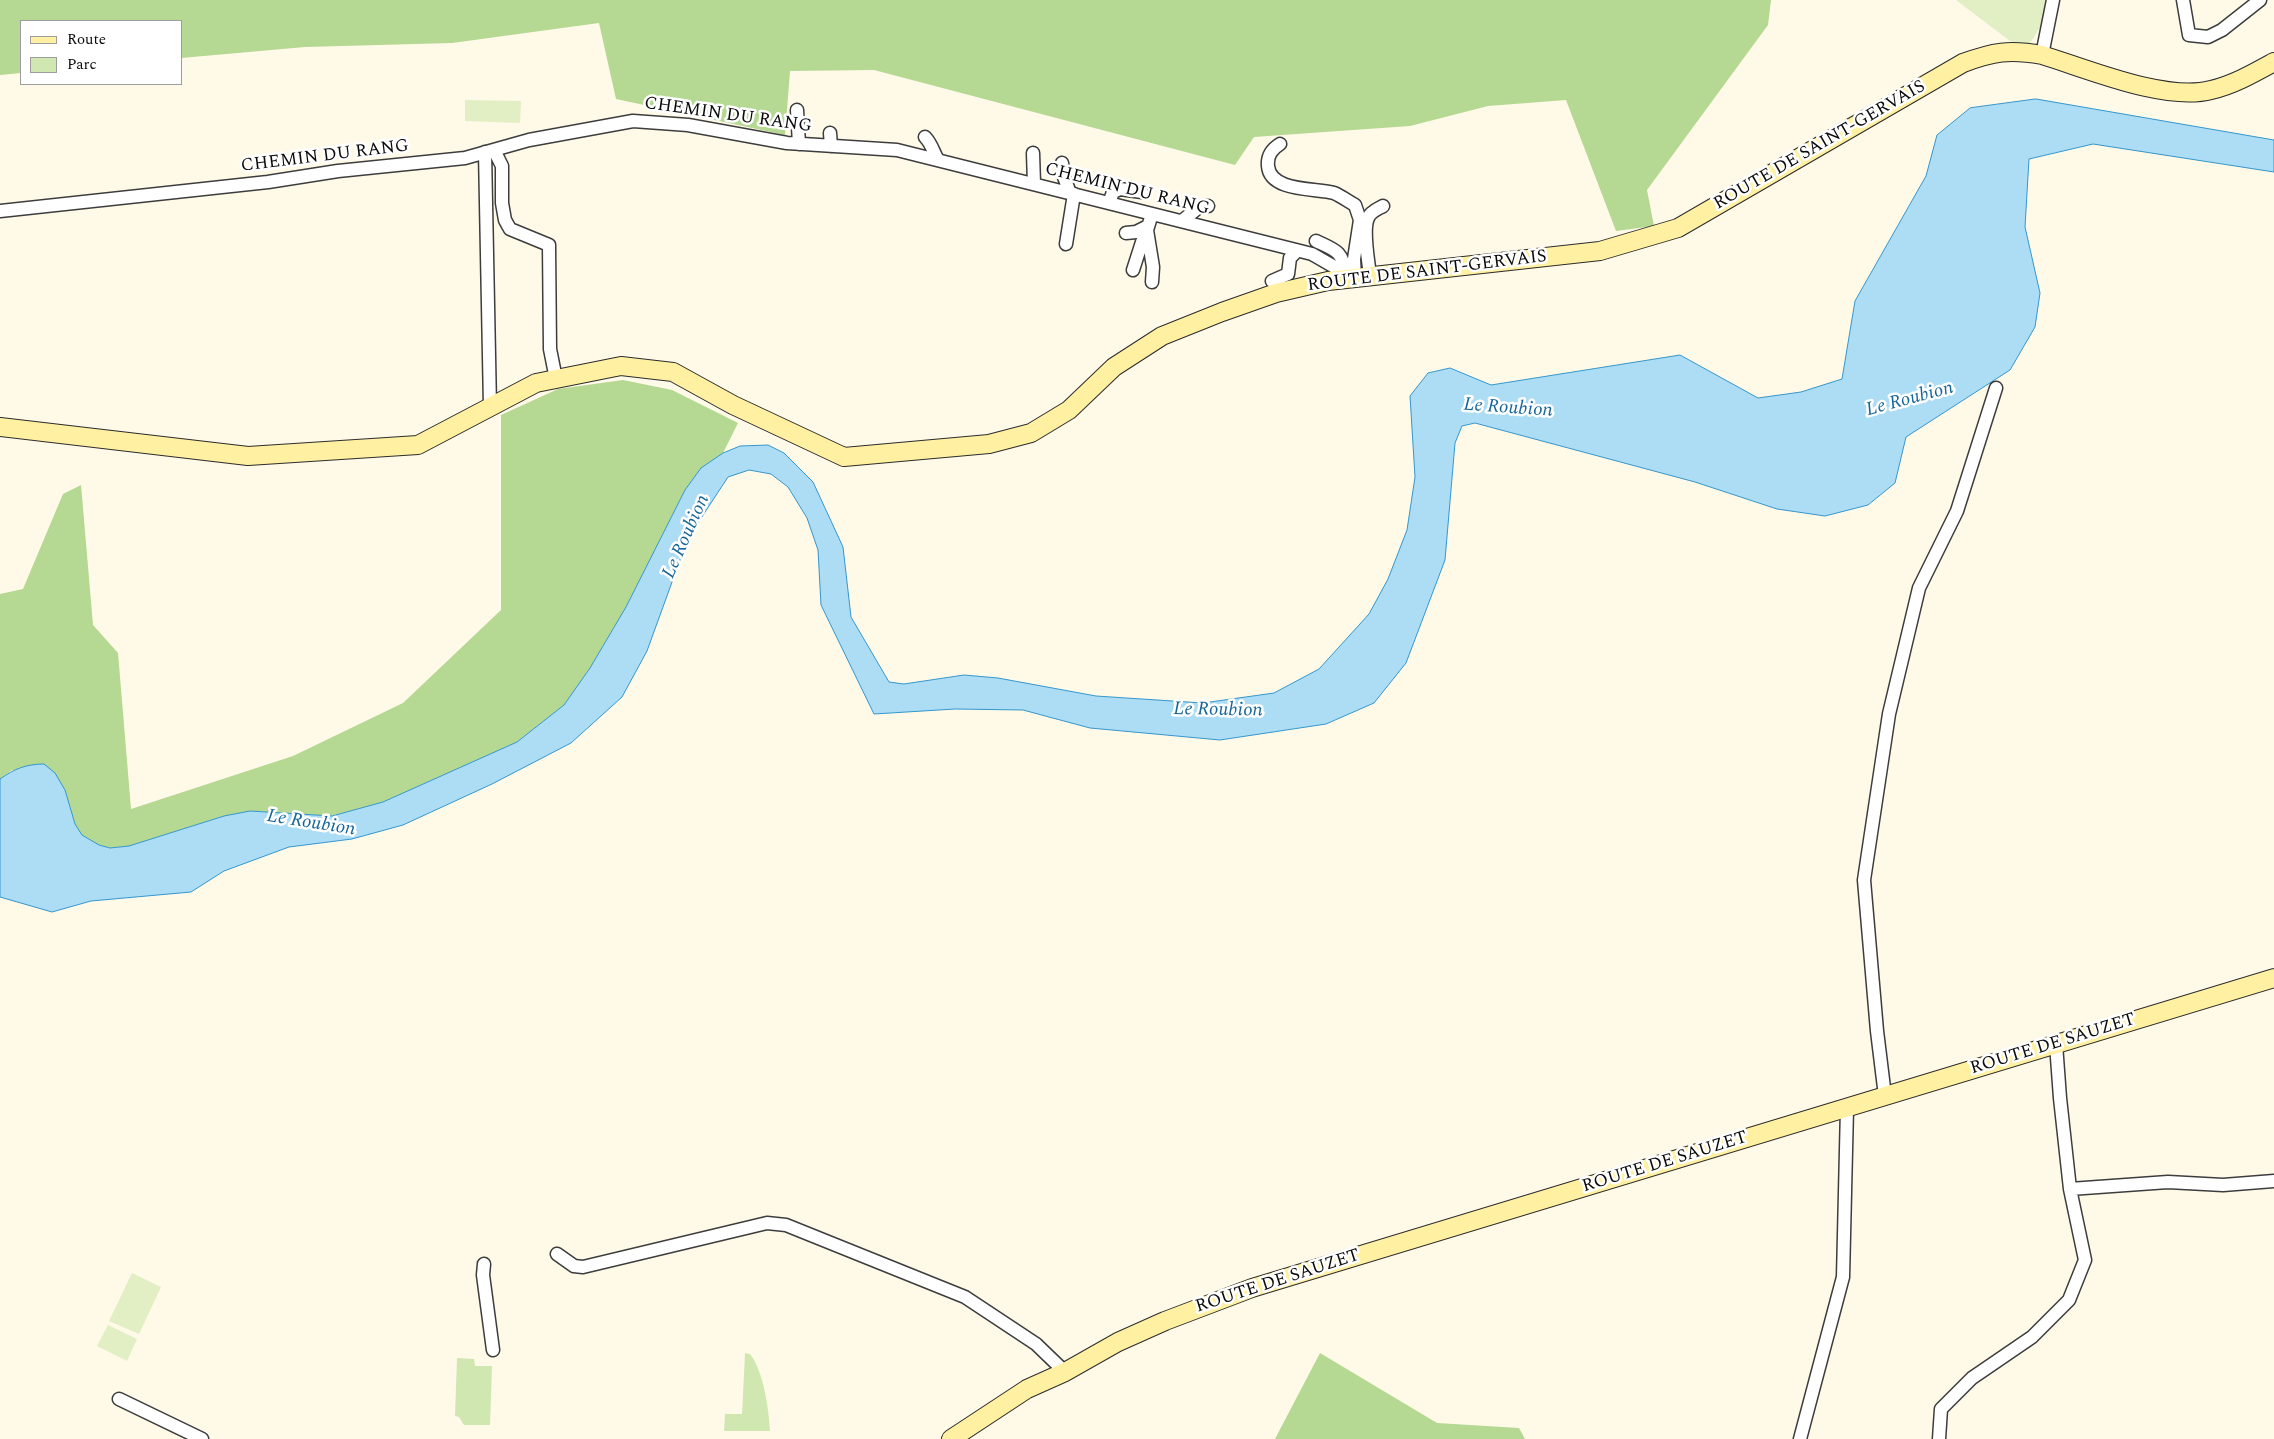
<!DOCTYPE html>
<style>
body{margin:0}
#map{position:relative;width:2274px;height:1439px;overflow:hidden;background:#fff9e7;font-family:Spectral,serif}
canvas{display:block}
.legend{position:absolute;left:20px;top:20px;width:162px;height:65px;box-sizing:border-box;background:#fff;border:1px solid #9d9d9d;margin:0;padding:6px 9px;list-style:none;font-size:15px;color:#0a0a0a}
.legend li{display:flex;align-items:center;gap:10px;height:25px}
.legend b{width:25px;border:1px solid #9d9d9d}
</style>
<div id="map">
<canvas width="2274" height="1439"></canvas>
<ul class="legend">
<li><b style="height:6px;background:#fff0a2"></b>Route</li>
<li><b style="height:14px;background:#d0e7b2"></b>Parc</li>
</ul>
</div>
<script>
const g = document.querySelector('canvas').getContext('2d');
g.lineJoin = 'round';
function fillPath(path, color) { g.fillStyle = color; g.fill(path, 'evenodd'); }
function strokePath(path, color, width, dash) { g.strokeStyle = color; g.lineWidth = width; g.lineCap = dash ? 'butt' : 'round'; g.setLineDash(dash || []); g.stroke(path); }
function drawText(font, color, halo, rows, align = 'center') {
  g.font = font + ' Spectral,serif'; g.lineWidth = 5; g.setLineDash([]); g.textBaseline = 'middle'; g.strokeStyle = halo; g.fillStyle = color; for (const [text, x, y, turn = 0] of rows) {
    g.save(); g.translate(x, y); g.rotate((+turn || 0) * Math.PI / 180); g.textAlign = isNaN(turn) ? turn : align; if (halo) g.strokeText(text, 0, 0); g.fillText(text, 0, 0); g.restore();
  }
}
const green = new Path2D(`
 M745 1353 750 1354C763 1370 769 1409 770 1431H724L725 1414H742Z
 M457 1358 474 1359 475 1366H492L490 1425H464L459 1417 455 1416Z`);
const forest = new Path2D(`
 M0 0H1771L1768 25 1647 190 1654 226 1616 231 1566 100 1488 106 1410 126 1254 137 1235 165 874 70 790 71 785 135 616 99 599 23 452 43 305 47 181 58V21H21V73L0 75Z
 M623 380 672 390 738 423 723 453 701 468 685 490 626 607 590 668 564 705 517 742 383 802 331 816 250 811 224 816 129 846 110 848 99 845 82 835 75 824 65 790 12 770 0 779V594L23 589 63 494 81 485 93 625 118 653 131 809 293 756 403 703 501 610V415L558 389Z
 M1320 1353 1437 1423 1519 1428 1525 1439H1275Z`);
const pitch = new Path2D(`
 M1956 0H2052L2049 13 2029 45 2010 41Z
 M465 100 521 101 520 123 465 121Z
 M132 1273 161 1287 139 1334 109 1321Z
 M108 1325 137 1339 127 1361 97 1346Z`);
const water = new Path2D(`
 M2036 99 2274 140V172L2093 144 2029 159 2025 227 2040 293 2035 327 2010 370 1906 437 1895 483 1868 505 1825 516 1777 509 1695 482 1475 423 1462 426 1455 443 1445 560 1406 663 1374 703 1326 724 1220 740 1090 728 1023 710 955 709 874 714 821 605 818 550 807 518 788 487 771 474 749 470 728 477 688 538 647 651 622 697 571 743 492 784 403 825 352 839 289 847 224 871 191 892 91 901 52 912 0 897V779C14 769 26 764 44 764L55 773 65 790 75 824 82 835 99 845 110 848 129 846 224 816 250 811 332 816 383 802 517 742 564 705 590 668 626 607 685 490 701 468 723 453 740 446 768 445 784 453 813 482 843 547 851 617 889 682 904 684 964 675 998 678 1096 696 1203 703 1274 693 1319 669 1369 614 1388 579 1407 530 1415 477 1410 396 1428 373 1450 368 1491 385 1680 355 1758 398 1801 392 1842 379 1855 301 1926 176 1937 135 1970 108Z`);
const street = new Path2D(`
 M2183 0 2189 35 2208 37 2222 30 2260 0
 M2042 55 2053 0
 M797 110 799 144
 M830 133 831 146
 M925 137C932 144 933 152 938 160
 M1280 144C1272 149 1267 155 1268 166 1270 192 1316 188 1334 193 1341 196 1348 201 1355 205L1360 220 1354 259 1355 278
 M494 150 502 166V203L505 220 510 229 549 245 550 349 556 379
 M485 152 490 407
 M1033 153 1034 184
 M1062 163 1064 177 1070 193
 M1109 203 1113 192 1120 189 1142 192
 M0 211 268 182 338 171 465 158 529 140 633 121 688 125 787 143 897 150 1312 254 1345 273 1347 279
 M1182 221 1199 207 1208 206
 M1126 233 1136 232 1148 226
 M1316 241C1335 250 1343 251 1345 273
 M1066 244 1074 194
 M1133 270 1142 242 1147 233
 M1370 277C1369 262 1362 231 1368 218 1371 211 1378 209 1383 206
 M1272 281 1288 274 1290 258 1297 251
 M1152 282 1153 267 1147 230 1152 214
 M1885 1096 1877 1031 1864 880 1889 714 1919 588 1957 511 1996 388
 M2070 1189 2168 1182 2223 1185 2274 1181
 M557 1254 574 1266 583 1267 767 1223 786 1225 965 1297 1036 1344 1065 1372
 M484 1264 483 1275 493 1350
 M119 1399 202 1439
 M1800 1439 1843 1277 1847 1108
 M1939 1439 1941 1409 1972 1378 2032 1337 2069 1300 2085 1260 2070 1189 2060 1098 2056 1044`);
const secondary = new Path2D(`
 M0 427 248 456 418 445 536 383 621 366 673 372 733 405 844 457 989 444 1031 433 1069 410 1114 367 1162 336 1222 312 1276 293 1328 281 1600 251 1678 228 1963 63C1993 52 2009 49 2042 55 2088 69 2165 102 2211 90 2233 85 2254 73 2274 62
 M951 1439 1027 1389 1065 1372 1118 1342 1165 1321 1252 1288 2274 978`);
const streetNames = [
 ["CHEMIN DU RANG",728,116,8],
 ["ROUTE DE SAINT-GERVAIS",1820,146,-30],
 ["CHEMIN DU RANG",325,157,-7],
 ["CHEMIN DU RANG",1127,190,14],
 ["ROUTE DE SAINT-GERVAIS",1427,272,-7],
 ["ROUTE DE SAUZET",2053,1045,-17],
 ["ROUTE DE SAUZET",1665,1163,-17],
 ["ROUTE DE SAUZET",1278,1282,-18]
];
const waterNames = [
 ["Le Roubion",1910,400,-15],
 ["Le Roubion",1508,409,4],
 ["Le Roubion",687,537,-66],
 ["Le Roubion",1218,711,1],
 ["Le Roubion",311,824,9]
];
fillPath(green, '#d0e7b2');
fillPath(forest, '#b5d892');
fillPath(pitch, '#e2efc4');
fillPath(water, '#acddf5');
strokePath(water, '#3496cc', 1);
strokePath(street, '#3d3d3d', 15);
strokePath(secondary, '#2c2c2c', 20);
strokePath(street, '#fff', 12);
strokePath(secondary, '#fff0a2', 18);
drawText('18px', '#0a0a0a', '#fff', streetNames);
drawText('italic 19px', '#166699', '#fff', waterNames);
</script>
